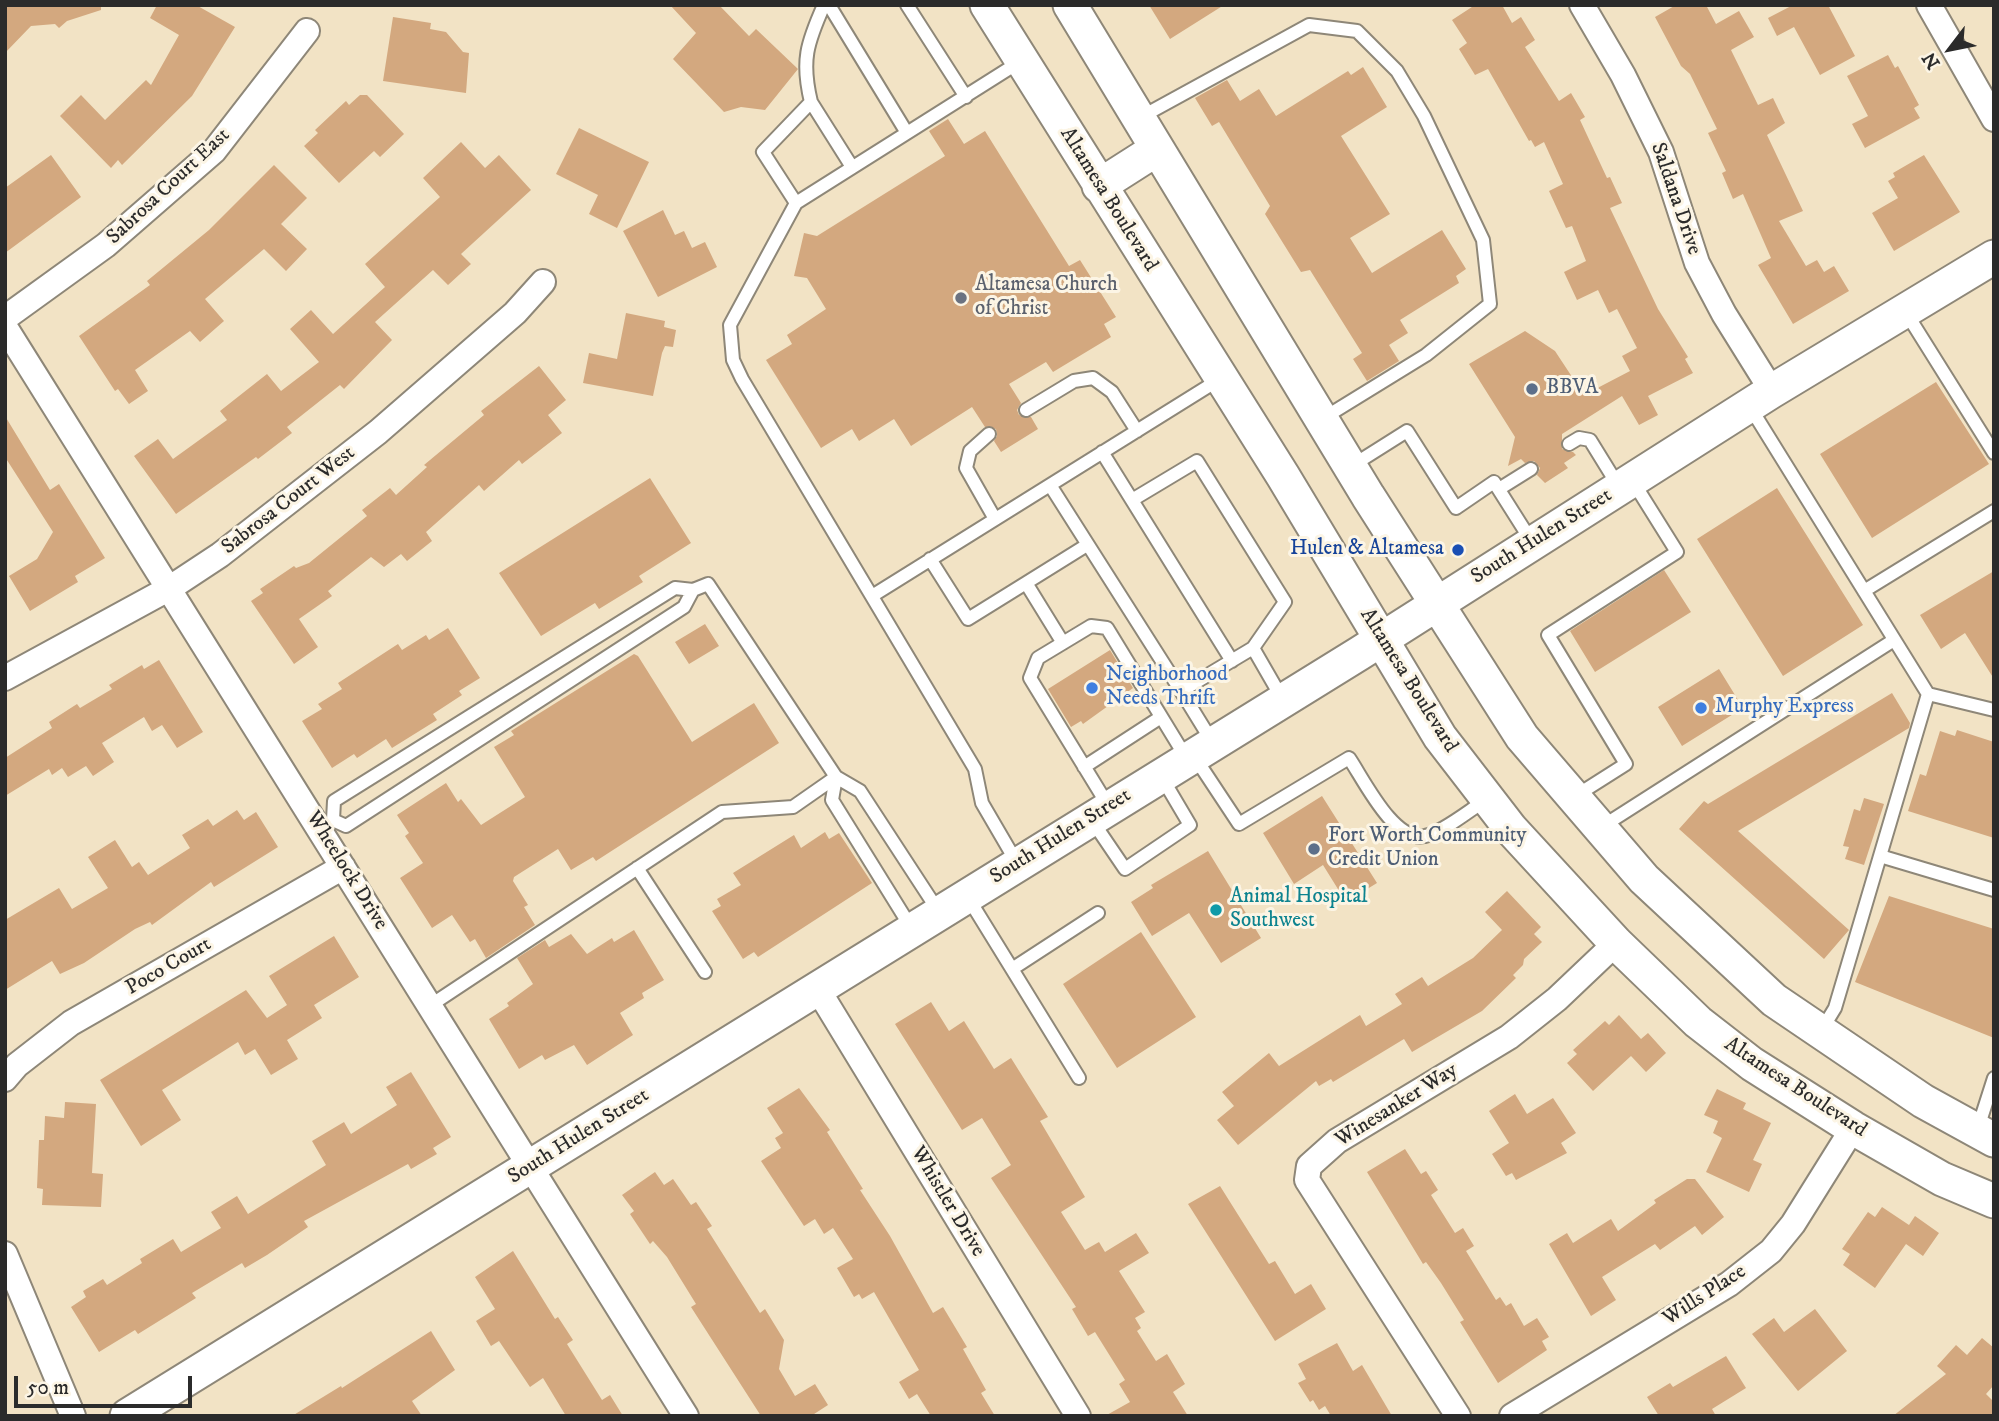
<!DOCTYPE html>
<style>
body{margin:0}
#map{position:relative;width:1999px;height:1421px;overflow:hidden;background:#f2e3c5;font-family:"IM FELL DW Pica",serif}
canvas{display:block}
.frame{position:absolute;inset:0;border:7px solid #2b2b2b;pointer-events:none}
.north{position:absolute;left:1915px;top:14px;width:70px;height:70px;-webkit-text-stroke:5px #fcf5e5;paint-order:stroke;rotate:238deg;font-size:19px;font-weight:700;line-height:28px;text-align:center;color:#2b2b2b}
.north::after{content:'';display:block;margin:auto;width:24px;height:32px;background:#2b2b2b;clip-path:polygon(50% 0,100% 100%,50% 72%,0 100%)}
.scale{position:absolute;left:14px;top:1376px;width:178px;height:32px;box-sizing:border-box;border:4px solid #2b2b2b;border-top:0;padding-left:9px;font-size:21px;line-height:24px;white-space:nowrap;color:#2b2b2b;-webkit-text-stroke:5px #fcf5e5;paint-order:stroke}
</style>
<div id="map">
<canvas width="1999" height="1421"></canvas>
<div class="frame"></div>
<div class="north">N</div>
<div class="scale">50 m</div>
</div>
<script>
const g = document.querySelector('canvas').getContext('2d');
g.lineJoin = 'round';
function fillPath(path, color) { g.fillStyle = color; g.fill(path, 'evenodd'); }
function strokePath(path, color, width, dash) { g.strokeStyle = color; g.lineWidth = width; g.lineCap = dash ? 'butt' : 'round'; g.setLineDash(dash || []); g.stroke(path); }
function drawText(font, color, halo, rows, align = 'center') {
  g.font = font + ' "IM FELL DW Pica",serif'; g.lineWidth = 6; g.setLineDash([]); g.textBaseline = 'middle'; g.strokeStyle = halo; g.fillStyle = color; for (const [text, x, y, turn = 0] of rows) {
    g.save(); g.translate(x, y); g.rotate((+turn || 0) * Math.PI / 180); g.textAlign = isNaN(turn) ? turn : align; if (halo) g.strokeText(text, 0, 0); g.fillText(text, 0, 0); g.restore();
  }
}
const building = new Path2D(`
 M5 5H101V10L67 21 59 28 55 24 31 26 5 53Z
 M157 5H196L235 27 192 96 122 165 118 160 111 168 60 116 81 95 105 120 146 80 151 85 179 35 150 18Z
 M670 5H719L749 36 756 29 798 69 765 110 741 107 724 112 673 59 696 33Z
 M1149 5H1224L1170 39Z
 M1475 5H1502L1512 23 1521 17 1535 40 1525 47 1559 101 1571 93 1585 117 1580 120 1607 178 1610 177 1622 203 1610 208 1658 309 1688 357 1685 359 1693 373 1648 396 1658 415 1639 425 1622 396 1562 434V449L1573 452 1576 455 1564 463 1568 468 1545 483 1537 475 1540 468 1534 461 1525 463 1521 459 1508 466 1515 437 1469 364 1525 331 1555 351 1584 395 1630 371 1622 356 1637 348 1617 309 1609 313 1598 290 1577 300 1564 272 1586 261 1572 226 1566 228 1549 191 1563 184 1544 142 1535 147 1531 140 1529 141 1488 69 1475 75 1459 49 1467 43 1452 20Z
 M1676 5H1706L1716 24 1739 11 1754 37 1731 50 1758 105 1773 98 1785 123 1767 135 1803 211 1779 221 1806 266 1817 260 1824 272 1834 266 1849 291 1793 324 1758 265 1771 258 1743 194 1733 199 1722 173 1726 171 1708 133 1717 129 1690 74 1681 66 1655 17Z
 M1793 5H1828L1855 56 1820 75 1794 27 1777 36 1768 18Z
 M393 17 431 23 430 29 446 32 463 52 469 53 466 93 383 81Z
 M1888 55 1895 68 1898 66 1919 105 1914 108 1920 118 1865 148 1852 124 1868 116 1847 76Z
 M1363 67 1387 107 1341 136 1390 214 1350 238 1372 273 1442 230 1466 269 1456 276 1459 283 1400 320 1408 333 1389 345 1399 361 1367 381 1353 359 1362 353 1310 270 1301 272 1265 214 1270 206 1219 122 1212 126 1195 98 1227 80 1240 101 1259 89 1276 116 1348 71 1351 75Z
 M360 95H367L404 134 380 157 374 151 339 183 304 146 318 133 315 130 346 101 349 105Z
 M948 119 964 144 985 131 1069 266 1080 260 1116 317 1104 324 1111 337 1053 372 1046 362 1009 384 1021 403 1017 410 1019 415 1031 417 1038 429 1001 452 994 441 997 436 996 429 985 427 972 407 911 446 894 419 859 441 852 429 821 448 766 360 792 344 787 335 826 309 807 278 794 276 804 233 817 236 945 156 929 131Z
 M579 128 649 162 617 228 589 214 598 195 556 174Z
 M461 142 485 168 499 155 531 190 461 254 471 264 448 285 433 270 375 322 392 340 344 389 340 385 287 427 292 433 258 459 256 457 176 514 134 456 158 439 173 459 227 420 220 411 267 374 281 391 319 362 290 329 311 310 333 334 385 287 365 264 440 197 423 178Z
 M51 155 81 197 5 253V188Z
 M1924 155 1960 212 1894 251 1872 213 1898 198 1888 181 1895 177 1893 173Z
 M274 165 307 198 281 224 307 249 286 271 264 249 205 299 224 321 200 342 190 331 135 370 148 391 129 404 118 389 115 391 79 336 150 285 147 281 209 230Z
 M663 210 675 235 684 231 692 248 705 242 717 267 658 297 623 231Z
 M626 313 665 321 664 327 676 330 673 347 665 346 662 353 653 396 583 383 589 353 617 359Z
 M539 366 566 400 548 415 562 433 522 464 519 460 484 491 479 485 426 532 432 541 407 561 401 554 384 567 371 557 328 591 332 596 299 619 318 647 294 664 251 601 263 593 260 589 294 566 296 568 309 563 367 516 362 510 390 488 396 495 427 467 424 465 484 415 481 411Z
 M1936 382 1989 464 1872 538 1820 454Z
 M5 416 50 490 59 484 105 558 75 576 78 582 30 611 9 576 37 559 53 532 5 457Z
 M650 478 691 543 639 576 643 582 599 609 595 603 541 636 499 573Z
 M1777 488 1863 625 1783 676 1697 539Z
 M1664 570 1691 612 1595 672 1570 631Z
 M1994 571V679L1965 633 1941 649 1920 615Z
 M705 624 719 646 689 664 675 642Z
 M448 628 480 678 459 691 462 695 433 714 437 720 392 748 386 739 357 758 354 754 332 768 302 721 322 709 318 704 342 689 338 683 398 644 402 650 426 635 429 640Z
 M1110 650 1133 688 1083 724 1081 721 1071 727 1048 689Z
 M634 654 638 656 692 742 754 703 779 743 596 861 593 857 571 870 558 849 514 877 513 881 528 905 524 907 535 925 486 958 475 939 470 942 452 915 432 928 400 878 423 863 405 836 409 833 397 815 446 783 458 802 461 799 481 825 525 797 494 747 514 735 511 731Z
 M159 660 203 732 177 748 162 725 152 731 144 717 102 743 114 762 93 776 86 766 68 777 62 768 52 775 49 769 5 796V758L52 728 49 722 77 704 80 708 112 689 109 685 142 665 144 669Z
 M1719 669 1743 708 1682 746 1658 707Z
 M1892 693 1910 723 1909 728 1738 831 1849 930 1824 959 1679 829 1704 801 1708 804Z
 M1957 730 1994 742V838L1908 811 1920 774 1926 776 1940 731 1955 736Z
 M1322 796 1377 883 1346 902 1323 865 1294 884 1263 833Z
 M1864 798 1884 804 1864 865 1845 859 1849 847 1843 846 1854 809 1860 811Z
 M237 810 244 820 256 812 278 847 214 887 211 882 152 925 150 922 135 929 84 963 60 974 52 961 5 990V920L59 888 72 909 108 888 88 857 115 840 132 867 139 862 148 875 190 848 182 835 208 819 213 826Z
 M825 832 829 839 839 833 872 883 758 957 754 952 743 959 712 911 721 906 717 899 741 885 733 873 794 835 801 848Z
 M1208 851 1261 938 1221 963 1189 913 1152 936 1131 902 1153 888 1151 885Z
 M1507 891 1541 927 1534 934 1542 942 1524 959 1523 965 1513 975 1516 978 1482 1011 1412 1052 1404 1039 1333 1082 1331 1079 1319 1086 1316 1081 1238 1145 1217 1120 1234 1106 1222 1092 1269 1053 1279 1066 1360 1015 1366 1026 1402 1004 1395 994 1422 977 1428 986 1473 958 1502 930 1485 912Z
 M1889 896 1994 929V1038L1855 982Z
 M634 930 664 980 642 993 644 998 620 1013 633 1035 587 1065 574 1045 545 1060 542 1055 519 1069 489 1019 509 1006 507 1003 533 984 517 958 545 940 549 947 571 934 587 954 612 938 614 942Z
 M1141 932 1196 1017 1117 1068 1063 984Z
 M334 936 359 977 314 1005 322 1018 287 1040 298 1059 271 1075 255 1049 245 1055 238 1042 162 1090 181 1120 141 1146 100 1080 246 990 267 1018 287 1005 269 976Z
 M931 1002 949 1031 964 1021 994 1069 1011 1058 1048 1117 1040 1121 1085 1197 1061 1212 1085 1250 1099 1242 1105 1252 1136 1233 1149 1253 1119 1271 1145 1312 1135 1318 1141 1328 1137 1331 1156 1361 1167 1354 1185 1384 1173 1392 1188 1416H1105L1130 1402 1119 1384 1125 1380 1095 1332 1088 1336 1072 1309 1076 1307 991 1178 1011 1165 982 1118 962 1130 895 1024Z
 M1619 1015 1641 1039 1648 1033 1666 1053 1646 1072 1631 1056 1593 1091 1567 1063 1577 1054 1573 1050 1605 1021 1609 1025Z
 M411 1072 451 1137 433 1148 437 1154 411 1169 408 1164 304 1221 308 1227 267 1255 245 1268 242 1263 192 1293 196 1298 138 1334 135 1330 99 1352 71 1307 86 1297 83 1291 103 1279 107 1285 142 1263 140 1259 173 1239 181 1252 221 1228 211 1212 237 1196 248 1214 326 1165 312 1141 344 1122 351 1134 397 1105 386 1087Z
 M799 1088 830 1130 827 1132 863 1189 860 1190 890 1236 933 1313 943 1307 967 1347 963 1349 986 1390 981 1393 995 1416H931L917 1394 909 1399 899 1382 919 1370 874 1292 862 1299 859 1294 854 1297 837 1268 853 1259 833 1228 824 1234 815 1219 804 1226 761 1161 781 1148 775 1138 783 1133 767 1108Z
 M1717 1089 1746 1103 1743 1109 1771 1123 1753 1160 1762 1164 1749 1192 1706 1172 1722 1138 1713 1133 1718 1121 1704 1115Z
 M1515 1094 1527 1114 1553 1098 1576 1133 1561 1143 1567 1153 1516 1180 1512 1173 1506 1176 1492 1154 1509 1143 1489 1111Z
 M65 1102 96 1104 92 1173 103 1174 101 1207 42 1205 43 1189 37 1188 39 1140H44L45 1116 64 1118Z
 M1405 1149 1421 1174 1426 1171 1438 1190 1431 1195 1455 1233 1463 1228 1474 1246 1466 1251 1496 1300 1500 1297 1506 1306 1511 1303 1524 1326 1537 1318 1549 1337 1542 1341 1547 1350 1498 1383 1460 1322 1464 1320 1441 1283 1426 1262 1423 1264 1367 1172Z
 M655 1172 664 1185 673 1179 691 1205 696 1202 712 1226 707 1229 760 1313 765 1309 784 1340 779 1369 795 1396 815 1384 828 1405 811 1416H761L691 1307 696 1304 667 1257 653 1241 650 1244 630 1214 634 1211 622 1195Z
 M1687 1179H1695L1724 1217 1702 1235 1695 1226 1660 1250 1655 1244 1602 1277 1616 1300 1591 1316 1549 1244 1567 1233 1573 1243 1611 1219 1618 1231 1656 1203 1654 1200Z
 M1220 1186 1269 1264 1275 1261 1295 1294 1311 1284 1326 1309 1275 1341 1188 1204Z
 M1882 1207 1909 1225 1915 1216 1939 1233 1923 1256 1906 1244 1875 1288 1843 1265 1850 1254 1842 1249 1868 1212 1875 1217Z
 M513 1251 555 1319 558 1317 573 1340 567 1344 602 1400 610 1395 623 1416H566L543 1378 530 1387 499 1341 491 1346 476 1321 495 1309 475 1277Z
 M1815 1309 1847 1351 1798 1391 1752 1334 1774 1318 1784 1332Z
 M431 1331 455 1370 412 1401 422 1416H292L341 1386 342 1388Z
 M1982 1338 1994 1348V1385L1986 1394 1994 1402V1416H1893L1946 1374 1937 1366 1956 1345 1967 1355Z
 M1337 1343 1353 1371 1362 1365 1392 1416H1331L1325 1406 1319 1410 1313 1400 1310 1402 1298 1383 1306 1379 1298 1364Z
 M1726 1356 1746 1388 1712 1409 1716 1416H1659L1647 1397 1670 1383 1673 1387Z`);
const service = new Path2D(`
 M829 5 907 133
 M907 5 966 97
 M811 102 852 167
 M1141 117 1309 25 1357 31 1397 71 1424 116 1483 240 1490 304 1426 355 1322 419
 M796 203 763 152 811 102C801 61 807 43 824 5
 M1905 311 1994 453
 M1220 379 1050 485 1181 691 1253 648 1283 700
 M1750 407 1928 694 1835 1008 1821 1031
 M1026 410 1074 381 1093 378 1112 392 1137 431
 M989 434 970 451 966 468 995 519
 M1569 444 1579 438 1590 440 1619 487
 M1102 452 1232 661
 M1350 467 1407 431 1456 508 1494 482 1532 542
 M1499 489 1531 469
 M1132 500 1197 461 1285 602 1253 648
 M930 559 968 619 1026 583 1063 643
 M1026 583 1087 545
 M1864 591 1994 511
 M872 596 1050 485
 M1181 691 1213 743
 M1928 694 1994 710
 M1194 756 1239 824 1349 758C1364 780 1394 843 1425 836 1442 833 1471 809 1486 800
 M1084 767 1161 717
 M836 777 832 800 912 929
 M1574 797 1626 764 1548 635 1677 552 1632 480
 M1109 807 1030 678 1038 658 1091 626 1107 628 1187 759
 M1091 819 1125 869 1190 825 1161 776
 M333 820 334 801 675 588 693 590 708 584 836 777 860 791 939 912
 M333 820 346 826 684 607 693 590
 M1603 826 1894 640
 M1880 856 1994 890
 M1017 863 982 803 975 769 742 379 733 360 730 325 796 203 1021 61
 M637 868 705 972
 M967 896 1012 969 1098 913
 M1012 969 1079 1078
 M431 1005 722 812 793 807 836 777
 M1977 1131 1994 1078`);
const minor = new Path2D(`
 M1582 5 1623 75 1661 152 1697 263 1724 314 1772 391
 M1929 5 1994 119
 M5 318 106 245 214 151 307 31
 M5 327 686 1416
 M5 678 170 588 220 555 378 432 515 313 543 282
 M817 988 1078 1416
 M5 1079 17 1065 71 1023 343 867
 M5 1254 73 1416
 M1458 1416 1307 1180 1309 1166 1337 1141 1509 1037 1557 999 1616 943
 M1512 1416 1729 1284 1771 1251 1793 1224 1853 1128`);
const secondary = new Path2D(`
 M987 5 1283 476 1440 737 1511 829 1616 943 1698 1022 1752 1064 1853 1128 1942 1179 1994 1201
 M1070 5 1368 496 1522 737 1644 879 1774 1000 1923 1101 1994 1140
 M1099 186 1157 149
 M127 1416 1360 653 1772 391 1994 257`);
const markers = [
 [961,298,7,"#6b7280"],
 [1532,389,7,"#5c6f8a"],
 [1458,550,7,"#1a4fb4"],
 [1092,688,7,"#3f7fe0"],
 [1701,708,7,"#3f7fe0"],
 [1314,849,7,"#5c6f8a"],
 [1216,910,7,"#0f9aa8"]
];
const streetNames = [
 ["Sabrosa Court East",169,187,-43],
 ["Saldana Drive",1675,199,71],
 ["Altamesa Boulevard",1108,200,58],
 ["Sabrosa Court West",289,501,-38],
 ["South Hulen Street",1542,537,-32],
 ["Altamesa Boulevard",1408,681,58],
 ["South Hulen Street",1061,837,-32],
 ["Wheelock Drive",346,871,58],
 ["Poco Court",169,967,-30],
 ["Altamesa Boulevard",1795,1088,33],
 ["Winesanker Way",1397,1106,-32],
 ["South Hulen Street",579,1137,-32],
 ["Whistler Drive",947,1202,59],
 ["Wills Place",1705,1296,-33]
];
const worshipNames = [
 ["Altamesa Church",975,286],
 ["of Christ",975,310]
];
const serviceNames = [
 ["BBVA",1546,389],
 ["Fort Worth Community",1328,837],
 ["Credit Union",1328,861]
];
const transitNames = [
 ["Hulen & Altamesa",1444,550]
];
const shopNames = [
 ["Neighborhood",1106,676],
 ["Needs Thrift",1106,700],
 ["Murphy Express",1715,708]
];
const cultureNames = [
 ["Animal Hospital",1230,898],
 ["Southwest",1230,922]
];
fillPath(building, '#d3a87f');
strokePath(service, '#8e8778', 16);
strokePath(minor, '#8e8778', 28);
strokePath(secondary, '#8e8778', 37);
strokePath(service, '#fff', 12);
strokePath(minor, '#fff', 24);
strokePath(secondary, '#fff', 33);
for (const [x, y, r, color] of markers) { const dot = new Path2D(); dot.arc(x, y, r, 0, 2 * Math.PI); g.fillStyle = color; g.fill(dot); strokePath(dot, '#fcf5e5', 2.5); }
drawText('21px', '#2b2b2b', '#fcf5e5', streetNames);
drawText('21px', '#5b616d', '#fcf5e5', worshipNames, 'left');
drawText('21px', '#4e5e75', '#fcf5e5', serviceNames, 'left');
drawText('21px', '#164399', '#fcf5e5', transitNames, 'right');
drawText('21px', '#366cbe', '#fcf5e5', shopNames, 'left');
drawText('21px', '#0d838f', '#fcf5e5', cultureNames, 'left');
</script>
